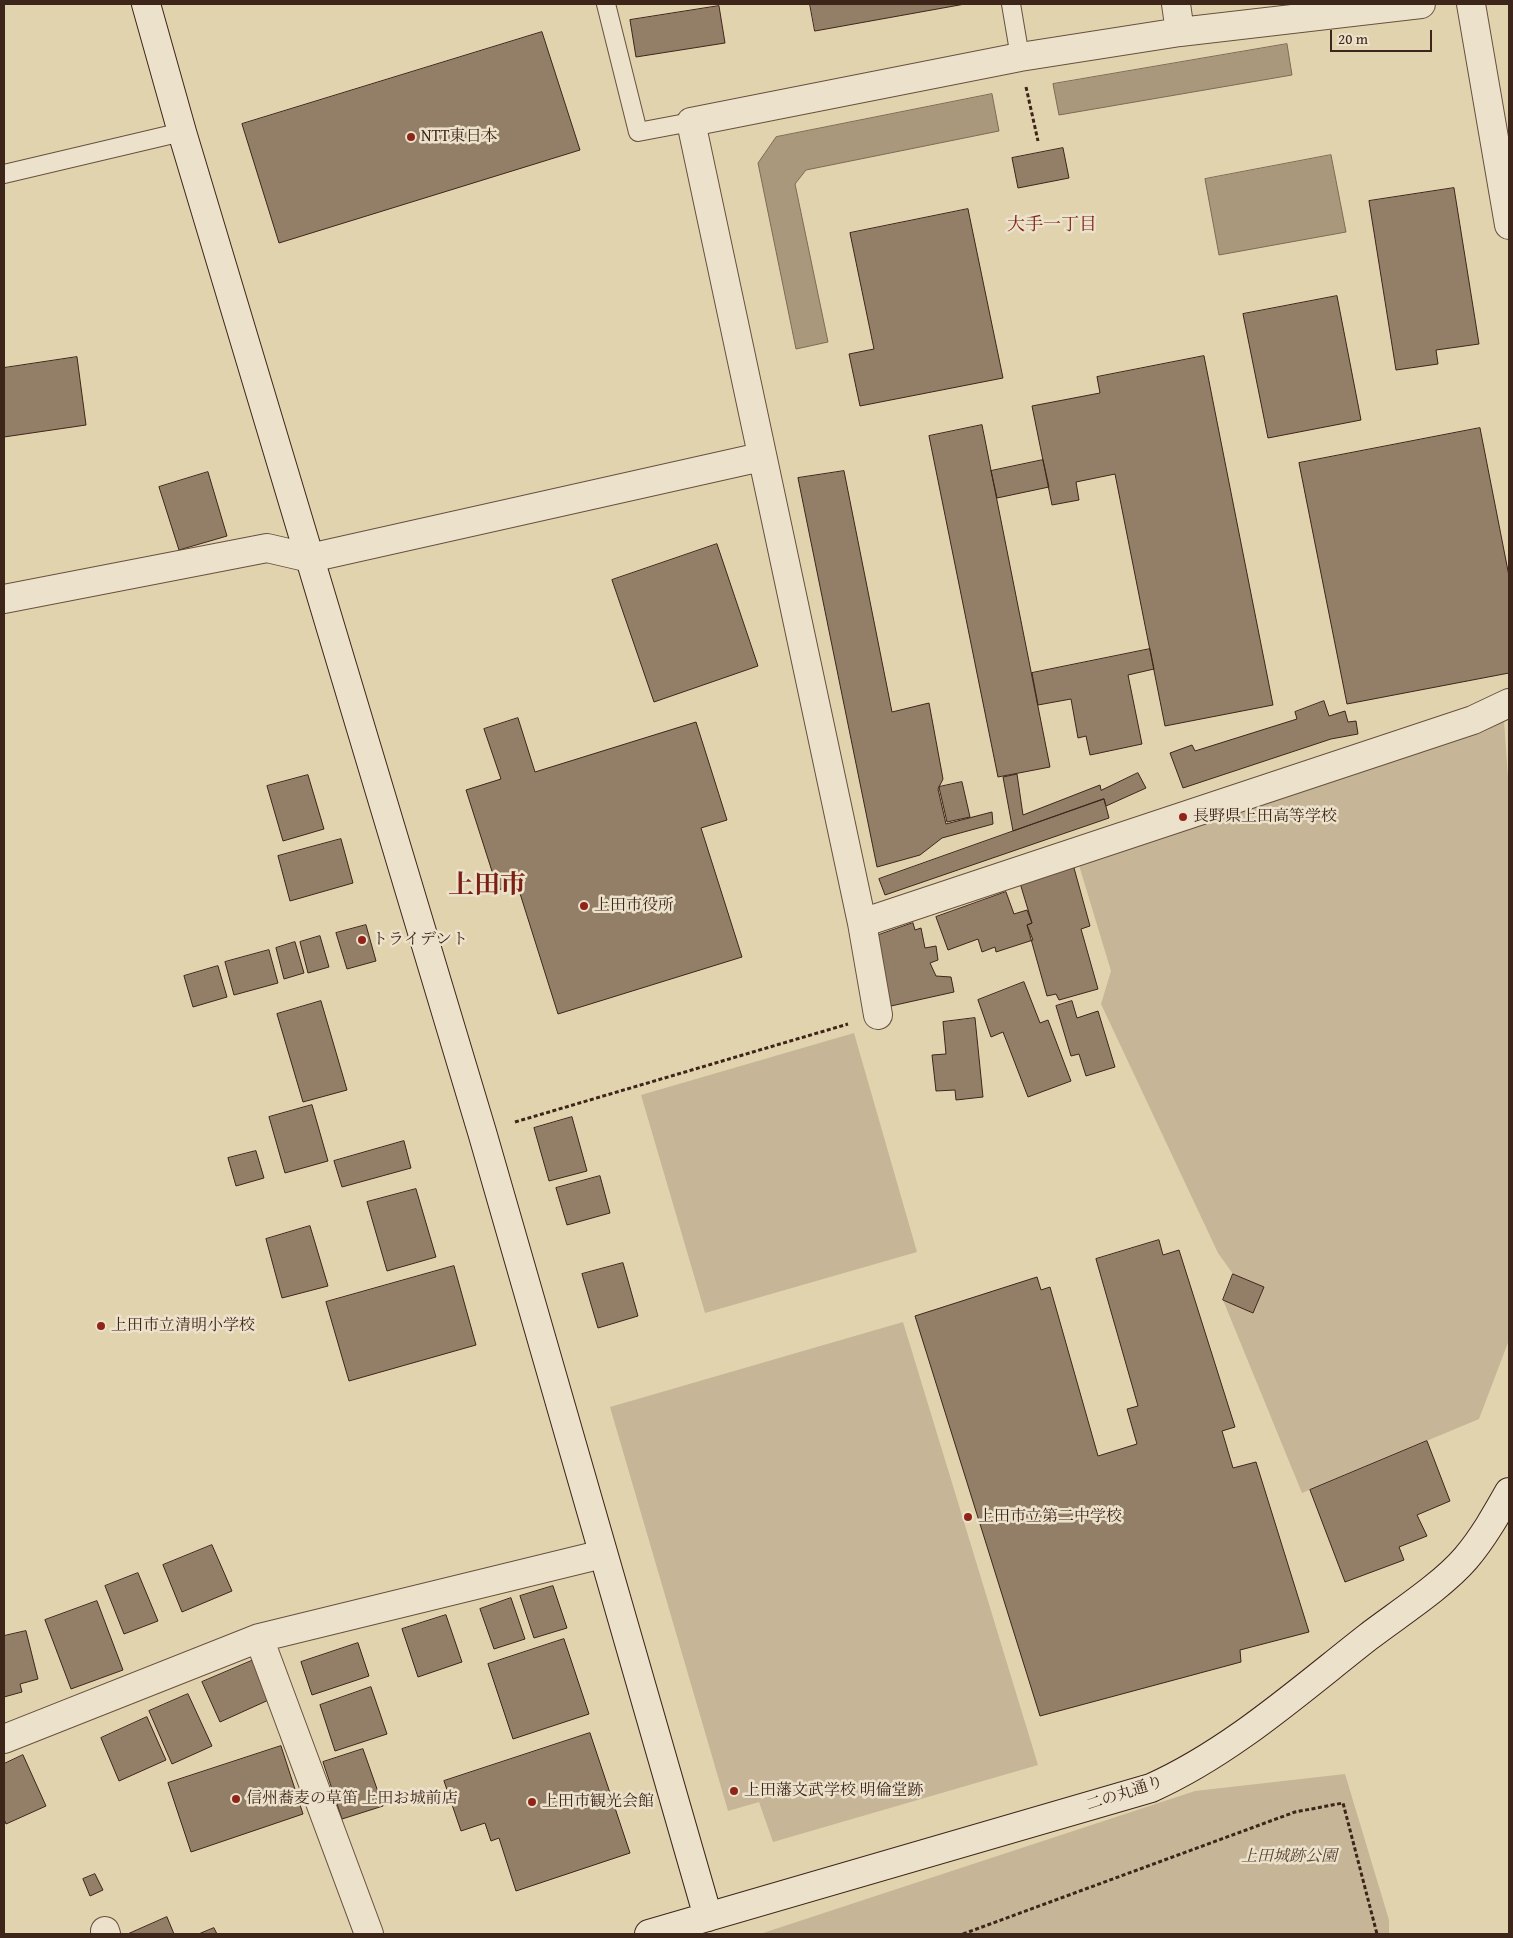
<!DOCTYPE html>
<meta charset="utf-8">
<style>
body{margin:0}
#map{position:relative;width:1513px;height:1938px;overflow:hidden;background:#e2d3af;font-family:"Gentium Book Plus",serif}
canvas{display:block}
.frame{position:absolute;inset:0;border:5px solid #3e251a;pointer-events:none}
.scale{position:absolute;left:1330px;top:30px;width:102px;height:22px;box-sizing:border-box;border:2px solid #3e251a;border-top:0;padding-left:6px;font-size:15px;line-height:18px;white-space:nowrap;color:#3e251a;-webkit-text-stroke:4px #ece2cb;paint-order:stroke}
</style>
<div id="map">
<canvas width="1513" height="1938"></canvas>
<div class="frame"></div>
<div class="scale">20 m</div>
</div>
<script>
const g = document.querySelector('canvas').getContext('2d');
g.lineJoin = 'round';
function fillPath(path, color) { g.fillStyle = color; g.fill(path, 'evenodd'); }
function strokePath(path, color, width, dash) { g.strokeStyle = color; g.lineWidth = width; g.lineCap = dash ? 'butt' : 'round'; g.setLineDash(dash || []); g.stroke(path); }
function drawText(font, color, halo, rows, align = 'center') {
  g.font = font + ' "Gentium Book Plus","Noto Serif JP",serif'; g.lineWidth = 5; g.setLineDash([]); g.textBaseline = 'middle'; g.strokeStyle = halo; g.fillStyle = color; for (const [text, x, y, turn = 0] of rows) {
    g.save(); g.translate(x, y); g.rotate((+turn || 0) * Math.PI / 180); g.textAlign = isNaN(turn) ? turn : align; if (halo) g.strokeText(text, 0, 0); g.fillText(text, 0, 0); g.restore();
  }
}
const green = new Path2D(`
 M1503 706 1509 793V1340L1479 1419 1302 1493 1223 1300 1253 1313 1264 1287 1233 1274 1218 1253 1101 1004 1111 971 1075 852Z
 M854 1033 917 1252 705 1313 641 1095Z
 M903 1322 1038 1765 773 1842 759 1802 728 1811 610 1407Z
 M1345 1774 1389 1920V1934H760L1195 1791Z`);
const water = new Path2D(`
 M1287 44 1292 75 1059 115 1053 84Z
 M992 94 999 131 806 170 795 184 828 342 796 349 758 163 776 137Z
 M1331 155 1346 232 1219 255 1205 179Z`);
const building = new Path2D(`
 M810 4H965L815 31Z
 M719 6 725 43 636 57 630 20Z
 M542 32 580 150 279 243 242 124Z
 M1063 148 1069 178 1018 188 1012 158Z
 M1454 188 1479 344 1436 350 1438 364 1396 370 1369 201Z
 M968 209 1003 378 860 406 849 354 874 349 850 233Z
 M1337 296 1361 420 1268 438 1243 314Z
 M1204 356 1273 705 1165 726 1115 474 1076 482 1079 500 1052 505 1032 406 1100 393 1097 377Z
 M77 357 86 425 4 437V368Z
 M982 425 1050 767 998 777 929 436Z
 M1480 428 1509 576V673L1347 704 1299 463Z
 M1043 460 1049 487 997 498 991 471Z
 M844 471 892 712 929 703 943 779 938 789 946 824 992 812 993 824 942 838 920 855 877 867 798 478Z
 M208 472 227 536 179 550 159 487Z
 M717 544 758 666 654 702 612 580Z
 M1150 649 1154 669 1128 675 1142 744 1090 755 1086 736 1078 738 1071 699 1038 705 1032 673Z
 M1324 701 1329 716 1345 711 1348 722 1356 721 1358 734 1331 739 1183 788 1170 753 1192 745 1195 751 1297 719 1295 712Z
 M518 718 535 772 696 722 727 820 701 828 742 957 558 1014 517 884 498 890 466 790 501 779 484 729Z
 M1138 773 1146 788 1106 806 1104 799 1013 831 1003 777 1017 774 1023 815 1100 785 1101 790Z
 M308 775 324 829 283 841 267 786Z
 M962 782 970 817 947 822 939 787Z
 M1104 799 1109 818 885 895 879 879Z
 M341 839 353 883 290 901 278 856Z
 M1074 868 1090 926 1081 929 1098 989 1059 1000 1056 994 1047 996 1027 925 1032 923 1020 883Z
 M1006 892 1014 914 1027 910 1032 923 1027 925 1033 940 996 952 995 947 982 952 978 939 948 950 936 917Z
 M913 923 915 930 921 928 925 948 936 946 938 960 930 963 936 976 951 977 954 992 891 1006 876 936Z
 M366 925 376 961 347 969 336 933Z
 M320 936 329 967 308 973 300 942Z
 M295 942 304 973 284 979 276 948Z
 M269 950 278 983 234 995 225 962Z
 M218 966 227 997 193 1007 184 976Z
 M1024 982 1040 1023 1048 1020 1071 1081 1028 1097 1003 1032 991 1037 978 1000Z
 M321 1001 347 1090 303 1102 277 1014Z
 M1072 1001 1077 1018 1098 1011 1115 1067 1086 1076 1079 1054 1071 1056 1056 1006Z
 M975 1018 983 1097 956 1100 955 1090 936 1091 932 1055 946 1054 943 1022Z
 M312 1105 328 1161 285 1173 269 1117Z
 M572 1117 587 1171 549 1181 534 1128Z
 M404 1141 411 1168 342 1187 334 1161Z
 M256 1151 264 1178 236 1186 228 1158Z
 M600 1176 610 1213 567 1225 556 1188Z
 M416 1189 436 1257 387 1271 367 1202Z
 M310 1226 328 1286 282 1298 266 1239Z
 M1159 1240 1163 1255 1179 1250 1235 1427 1222 1431 1233 1468 1256 1462 1309 1632 1240 1650 1241 1662 1040 1716 915 1316 1037 1277 1041 1290 1050 1287 1098 1456 1137 1444 1127 1409 1138 1406 1096 1259Z
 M623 1263 638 1316 598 1328 582 1274Z
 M454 1266 476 1345 349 1381 326 1302Z
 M1233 1274 1264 1287 1253 1313 1223 1300Z
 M1427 1441 1450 1501 1417 1515 1427 1536 1399 1547 1404 1560 1345 1582 1310 1490Z
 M212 1545 232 1591 182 1612 163 1565Z
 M138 1573 158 1621 124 1634 105 1586Z
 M553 1586 567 1628 534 1638 520 1596Z
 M511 1598 525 1639 494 1649 480 1609Z
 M97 1601 123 1670 71 1689 45 1620Z
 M446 1615 462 1662 418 1677 402 1629Z
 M26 1631 38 1679 20 1684 22 1692 4 1697V1636Z
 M564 1639 589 1714 513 1739 488 1664Z
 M358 1643 369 1676 312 1695 301 1662Z
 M256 1659 273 1698 220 1722 202 1682Z
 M371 1687 387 1734 335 1751 320 1705Z
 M188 1694 212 1746 172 1764 149 1711Z
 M147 1717 166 1760 119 1781 101 1738Z
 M590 1733 630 1853 516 1891 499 1838 491 1841 485 1823 461 1831 444 1781Z
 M281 1746 303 1814 191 1852 168 1783Z
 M363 1749 383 1806 342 1819 323 1762Z
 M23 1755 46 1806 6 1824 4 1819V1764Z
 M95 1874 103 1890 90 1896 83 1879Z
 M167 1917 174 1934H128Z
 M214 1928 217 1934H199Z`);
const path = new Path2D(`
 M1026 87 1038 141
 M515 1122 848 1024
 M963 1934 1295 1812 1343 1803 1377 1934`);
const lane = new Path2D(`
 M606 4 638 132 691 122
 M1011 4 1020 57
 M4 174 182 132`);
const street = new Path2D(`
 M1176 4 1180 32
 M1471 4 1509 225
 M4 599 267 548 310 558 761 457
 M862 923 1473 720 1509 703
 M878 1015 862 923 691 122 1020 57 1180 32 1421 4
 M259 1638 369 1934
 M4 1739 259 1638 603 1554
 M105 1931 106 1934`);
const secondary = new Path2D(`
 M146 4 182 132 482 1132 708 1917
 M649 1934 1151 1788C1231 1752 1299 1691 1368 1637 1398 1614 1442 1586 1466 1558 1483 1538 1496 1515 1509 1492`);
const markers = [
 [411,137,5,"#8f2418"],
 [1183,817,5,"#8f2418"],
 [584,906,5,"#8f2418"],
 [362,940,5,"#8f2418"],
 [101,1326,5,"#8f2418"],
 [968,1517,5,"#8f2418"],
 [734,1791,5,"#8f2418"],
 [236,1799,5,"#8f2418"],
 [532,1802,5,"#8f2418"]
];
const poiNames = [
 ["NTT東日本",421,137],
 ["長野県上田高等学校",1193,817],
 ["上田市役所",594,906],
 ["トライデント",372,940],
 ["上田市立清明小学校",111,1326],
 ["上田市立第二中学校",978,1517],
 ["上田藩文武学校 明倫堂跡",744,1791],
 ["信州蕎麦の草笛 上田お城前店",246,1799],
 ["上田市観光会館",542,1802]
];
const streetNames = [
 ["二の丸通り",1125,1794,-18]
];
const parkNames = [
 ["上田城跡公園",1289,1857]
];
const neighbourhoodNames = [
 ["大手一丁目",1052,225]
];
const townNames = [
 ["上田市",487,886]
];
fillPath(green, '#c6b596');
fillPath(water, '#aa987c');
strokePath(water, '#7f6a55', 1);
fillPath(building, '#937f67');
strokePath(building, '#3e251a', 1);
strokePath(lane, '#67503f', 20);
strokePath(street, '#67503f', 30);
strokePath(secondary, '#3e251a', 30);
strokePath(path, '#3e251a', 3, [4, 2.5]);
strokePath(lane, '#ece2cb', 18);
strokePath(street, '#ece2cb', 28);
strokePath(secondary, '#ece2cb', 28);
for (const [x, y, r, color] of markers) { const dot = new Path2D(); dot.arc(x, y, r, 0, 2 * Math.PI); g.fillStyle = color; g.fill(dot); strokePath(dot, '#ece2cb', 2); }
drawText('16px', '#3e251a', '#ece2cb', poiNames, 'left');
drawText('16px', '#3e251a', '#ece2cb', streetNames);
drawText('italic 16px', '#594233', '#ece2cb', parkNames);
drawText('18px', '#7a1f14', '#ece2cb', neighbourhoodNames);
drawText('bold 26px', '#7a1f14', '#ece2cb', townNames);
</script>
